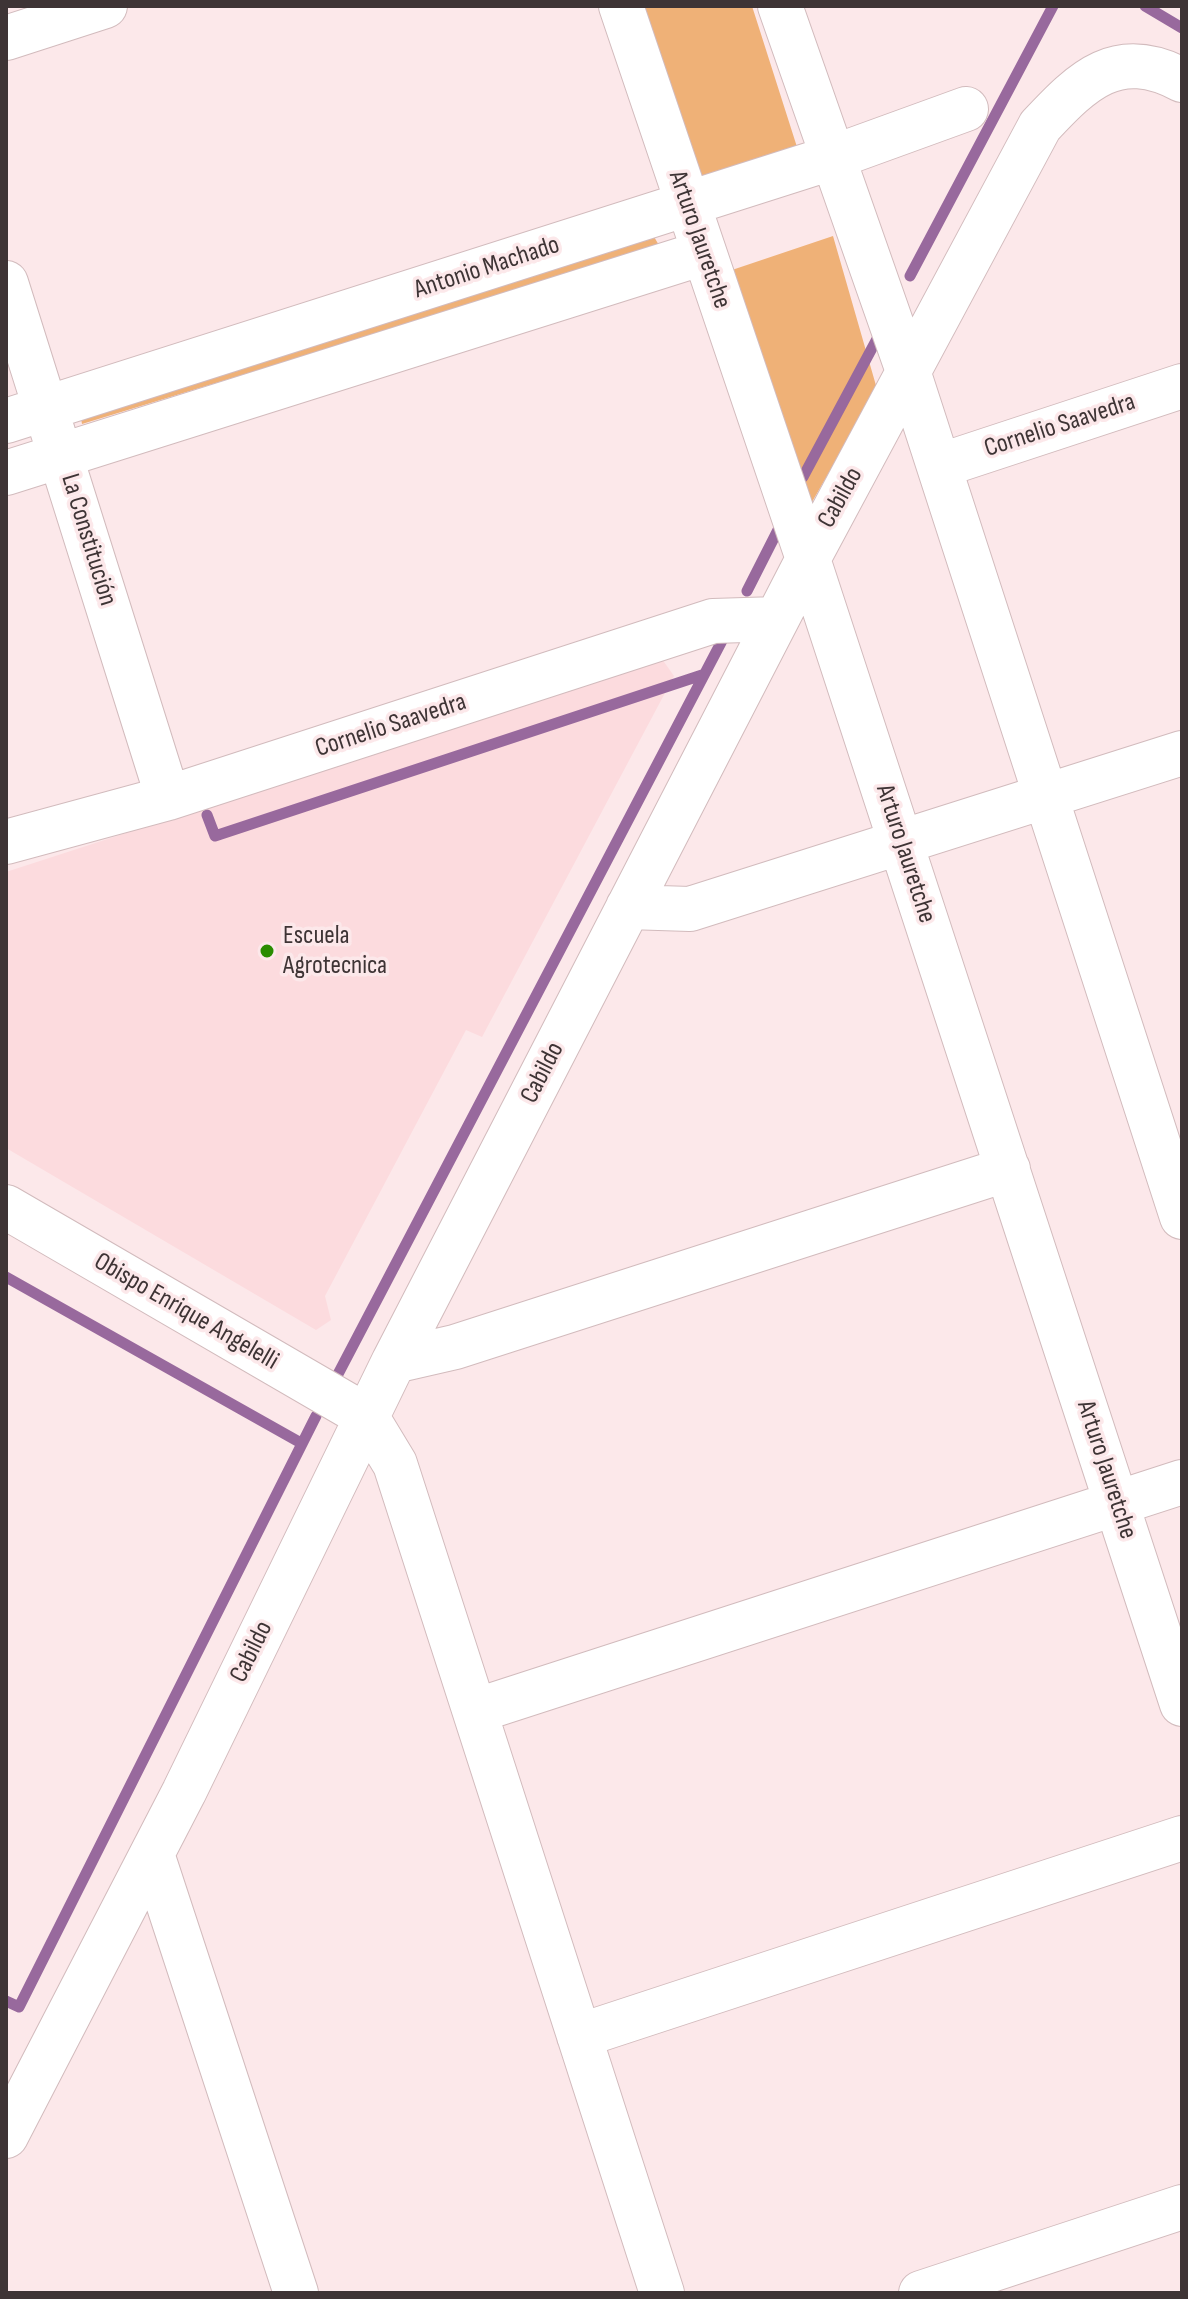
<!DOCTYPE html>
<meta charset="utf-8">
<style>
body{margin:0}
#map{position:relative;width:1188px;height:2299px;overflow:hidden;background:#fce8ea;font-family:"Sofia Sans Condensed",sans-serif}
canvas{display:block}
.frame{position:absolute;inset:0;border:8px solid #3e3435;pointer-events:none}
</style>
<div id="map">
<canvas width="1188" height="2299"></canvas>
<div class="frame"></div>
</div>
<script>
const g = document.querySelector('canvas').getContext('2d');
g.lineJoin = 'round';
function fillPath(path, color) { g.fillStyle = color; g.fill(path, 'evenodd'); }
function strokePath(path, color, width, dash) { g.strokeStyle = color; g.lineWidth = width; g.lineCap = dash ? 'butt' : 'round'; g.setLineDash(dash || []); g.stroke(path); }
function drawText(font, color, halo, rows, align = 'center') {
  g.font = font + ' "Sofia Sans Condensed",sans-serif'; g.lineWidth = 7; g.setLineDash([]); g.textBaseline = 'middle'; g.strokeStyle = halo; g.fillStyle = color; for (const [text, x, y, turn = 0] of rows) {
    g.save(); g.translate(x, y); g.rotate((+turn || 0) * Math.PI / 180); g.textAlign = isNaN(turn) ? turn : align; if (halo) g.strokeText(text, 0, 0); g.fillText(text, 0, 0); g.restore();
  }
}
const built = new Path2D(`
 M662 659 674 676 482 1037 466 1030 325 1296 331 1320 316 1330 6 1148V872Z`);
const green = new Path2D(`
 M642 6H752L797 147 701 180Z
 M653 235 660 247 82 424 80 413Z
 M833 236 877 389 812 502 732 270Z`);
const stream = new Path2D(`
 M1145 6 1182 28
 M910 276 1053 6
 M803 477 878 337
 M747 591 781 524
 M207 815 215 836 702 675
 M6 1277 301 1443
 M337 1376 725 635
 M6 2001 19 2007 316 1416`);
const minor = new Path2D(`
 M621 6 808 559 1182 1704
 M780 6 909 374 1182 1217
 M6 38 105 6
 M6 283 168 798
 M6 421 831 158 966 109
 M939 466 1182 386
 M6 473 703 253
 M6 842 168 798 713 621 777 619
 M628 907 690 909 1182 753
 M6 1207 366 1416 395 1464 662 2293
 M394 1361 455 1347 1008 1169
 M475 1711 1182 1482
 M152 1854 296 2293
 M579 2036 1182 1838
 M6 2136 184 1792 394 1361 808 559 1040 126C1083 80 1117 46 1182 80
 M921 2293 1182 2207`);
const markers = [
 [267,951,8,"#2a8c01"]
];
const streetNames = [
 ["Arturo Jauretche",699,240,71],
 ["Antonio Machado",487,268,-18],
 ["Cornelio Saavedra",1060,426,-18],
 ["Cabildo",841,498,-61],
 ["La Constitución",88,540,73],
 ["Cornelio Saavedra",391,726,-18],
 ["Arturo Jauretche",905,854,72],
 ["Cabildo",543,1073,-63],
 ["Obispo Enrique Angelelli",186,1312,30],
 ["Arturo Jauretche",1106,1470,72],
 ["Cabildo",252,1652,-64]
];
const poiNames = [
 ["Escuela",283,936],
 ["Agrotecnica",283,966]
];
fillPath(built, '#fcdbde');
fillPath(green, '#efb177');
strokePath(stream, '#98699d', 11);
strokePath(minor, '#d2bbbd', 46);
strokePath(minor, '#fff', 44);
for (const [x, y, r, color] of markers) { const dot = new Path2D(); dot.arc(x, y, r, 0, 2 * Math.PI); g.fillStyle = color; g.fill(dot); strokePath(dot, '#fce8ea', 3); }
drawText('26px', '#3e3435', '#fce8ea', streetNames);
drawText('26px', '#3e3435', '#fce8ea', poiNames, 'left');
</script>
